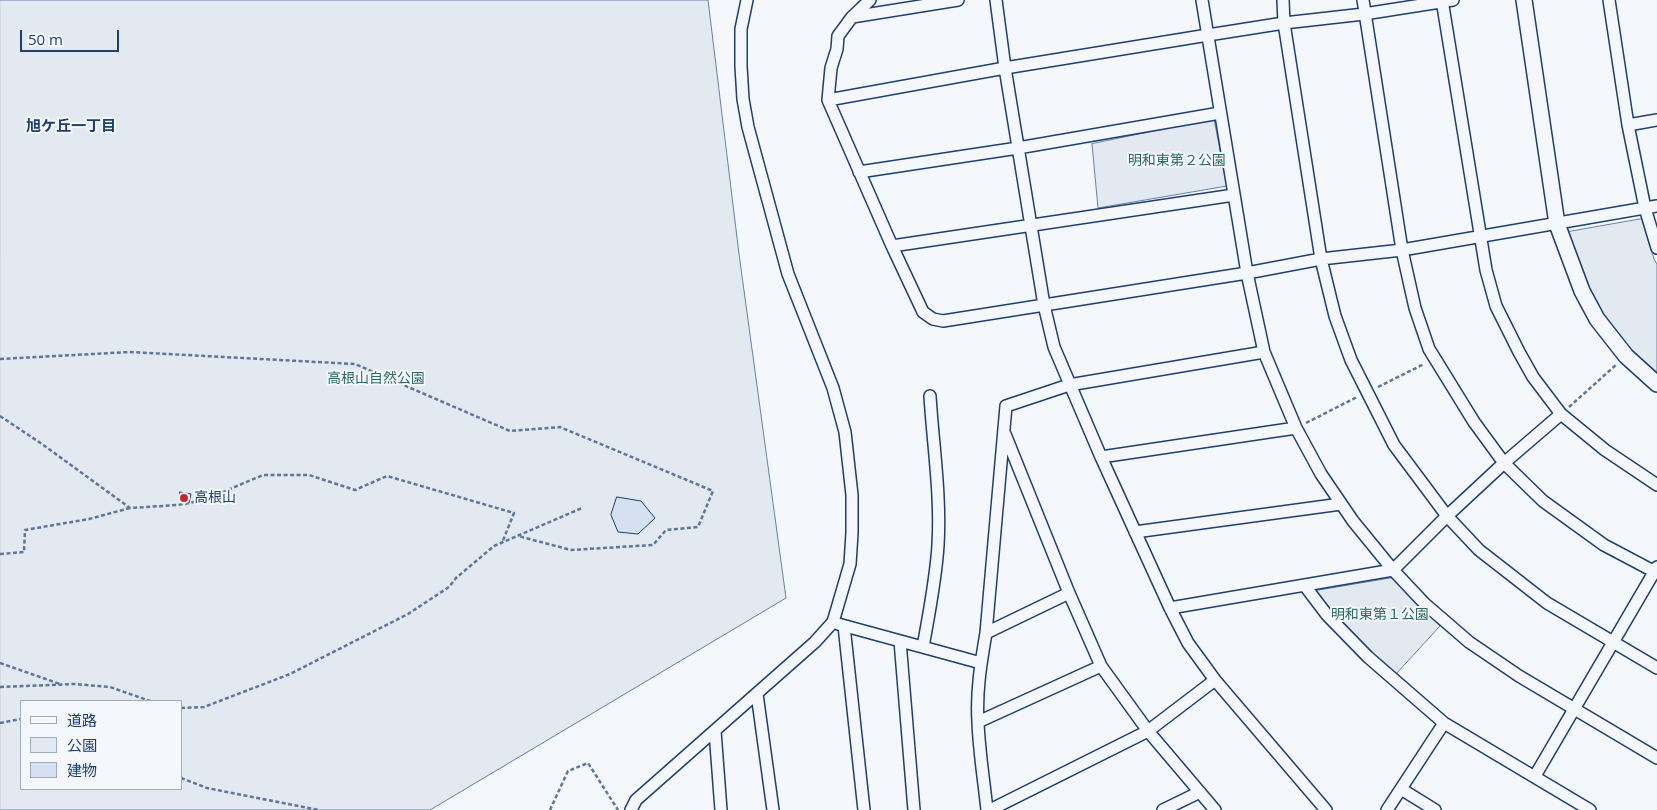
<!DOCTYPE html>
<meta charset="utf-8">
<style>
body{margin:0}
#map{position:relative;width:1657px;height:810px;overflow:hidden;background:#f4f7fb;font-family:"Open Sans","Noto Sans JP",sans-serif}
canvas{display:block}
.legend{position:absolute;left:20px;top:700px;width:162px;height:90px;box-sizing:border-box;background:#f4f7fb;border:1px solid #9eadc5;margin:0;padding:6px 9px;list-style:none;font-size:15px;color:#1d3f73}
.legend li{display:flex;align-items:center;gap:10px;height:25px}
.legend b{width:25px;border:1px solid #9eadc5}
.scale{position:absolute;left:20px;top:30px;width:99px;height:22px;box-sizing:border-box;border:2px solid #1d3f73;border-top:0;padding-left:6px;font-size:15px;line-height:18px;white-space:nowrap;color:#1d3f73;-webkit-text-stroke:4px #f4f7fb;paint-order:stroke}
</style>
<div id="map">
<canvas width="1657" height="810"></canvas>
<ul class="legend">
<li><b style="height:6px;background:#f4f7fb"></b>道路</li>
<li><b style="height:14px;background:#e3e9f0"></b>公園</li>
<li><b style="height:14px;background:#d5e0f0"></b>建物</li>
</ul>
<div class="scale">50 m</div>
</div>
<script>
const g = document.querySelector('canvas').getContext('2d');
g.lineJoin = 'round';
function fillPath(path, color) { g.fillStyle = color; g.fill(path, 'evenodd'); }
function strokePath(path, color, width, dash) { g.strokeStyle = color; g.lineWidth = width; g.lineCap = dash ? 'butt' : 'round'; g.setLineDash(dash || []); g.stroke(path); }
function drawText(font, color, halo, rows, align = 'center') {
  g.font = font + ' "Open Sans","Noto Sans JP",sans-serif'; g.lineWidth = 4; g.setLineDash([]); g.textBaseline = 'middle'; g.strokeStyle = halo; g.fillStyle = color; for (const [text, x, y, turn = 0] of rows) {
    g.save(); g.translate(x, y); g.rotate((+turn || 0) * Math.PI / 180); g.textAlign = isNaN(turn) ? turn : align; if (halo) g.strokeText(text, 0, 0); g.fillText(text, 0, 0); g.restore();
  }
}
const green = new Path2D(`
 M0 0H708L739 254 786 598 430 810H0ZM21 701H181V789H21Z
 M1214 119 1227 186 1098 208 1092 144Z
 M1642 219 1654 259 1657 264V373C1626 347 1600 317 1584 280 1577 264 1573 248 1568 232Z
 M1392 578 1440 626 1395 675 1345 629 1315 591Z`);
const building = new Path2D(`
 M180 492 191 494 189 503 181 500Z
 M617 497 641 501 655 518 638 534 618 532 611 515Z`);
const path = new Path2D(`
 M0 359 130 352 355 364 510 431 560 427 713 491 698 527 666 530 653 545 571 550 518 536
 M1378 387 1424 364
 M1569 407 1617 364
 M0 416 42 444 130 508 178 505 204 500 263 475H309L355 490 387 476 514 513 502 543
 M1306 423 1357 397
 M0 554 24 552 25 530 89 519 130 508
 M0 663 60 684
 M0 687 74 684 110 687 150 701
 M181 708 204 707 290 674 408 614 449 587 456 578 494 546 582 508
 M0 723 21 719
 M181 778 207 788 319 810
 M550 810 568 771 588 763 618 810`);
const minor = new Path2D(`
 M870 0 852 17 838 36 837 49 831 68 828 100 892 246 923 312 933 319 943 321 1247 273 1321 259 1402 250 1657 206
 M996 0 1005 68 1044 305 1054 347 1101 457 1170 608 1188 643 1215 680 1326 810
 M1202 0 1247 273 1264 352 1296 428 1321 474 1353 521 1393 570 1425 604 1469 642 1519 676 1657 758
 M1283 0 1284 23 1321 259 1335 316 1351 360 1394 445 1447 516 1479 550 1547 603 1657 668
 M1363 0 1402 250 1415 308 1429 349 1474 422 1504 463 1543 501 1604 545 1657 573
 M1442 0 1486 270 1496 306 1519 352 1533 377 1561 414 1605 450 1657 485
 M1609 0 1628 125 1645 208 1657 248
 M852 17 958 0
 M828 100 1005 68 1208 35 1284 23 1364 14 1453 0
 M1628 125 1657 120
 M859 172 1018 148 1220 113
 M892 246 1234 195
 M1005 434 1069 593 1101 666 1148 731 1215 810
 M1101 457 1296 428
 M1135 532 1341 504
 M1305 586 1327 615 1368 657 1444 723 1590 810
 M1170 608 1393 570 1447 516 1504 463 1561 414
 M838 624 981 663
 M844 626 864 810
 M986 633 1069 593
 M900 641 914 810
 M923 647C929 613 936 579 938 545 941 495 933 445 930 396
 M757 694 773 810
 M978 722 1101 666
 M715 731 721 810
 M1535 776 1657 567
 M1401 789 1435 810
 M631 810 636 800 815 642 833 622 850 564 852 533V495L845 432 833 388 788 274 748 127 743 99 741 66V29L747 0
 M987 810C984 781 979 751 978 722 976 692 981 662 986 633L1006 406 1069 385 1264 352
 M990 810 1148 731 1215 680
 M1163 810 1200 792
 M1387 810 1444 723`);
const tertiary = new Path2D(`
 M1524 0 1557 224 1582 291 1597 319 1626 356 1657 384`);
const markers = [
 [184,498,5,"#c62828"]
];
const parkNames = [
 ["明和東第２公園",1177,161],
 ["高根山自然公園",376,379],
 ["明和東第１公園",1380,615]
];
const poiNames = [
 ["高根山",194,498]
];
const neighbourhoodNames = [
 ["旭ケ丘一丁目",71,127]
];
fillPath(green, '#e3e9f0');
strokePath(green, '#687fa3', 1);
fillPath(building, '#d5e0f0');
strokePath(building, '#1d3f73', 1);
strokePath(minor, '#1d3f73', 14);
strokePath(tertiary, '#1d3f73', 18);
strokePath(path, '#5e769c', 2.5, [4, 2.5]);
strokePath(minor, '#f4f7fb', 11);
strokePath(tertiary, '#f4f7fb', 15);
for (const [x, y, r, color] of markers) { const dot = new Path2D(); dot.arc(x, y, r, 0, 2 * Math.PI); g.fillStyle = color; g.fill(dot); strokePath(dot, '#f4f7fb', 2); }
drawText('14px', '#2c6c60', '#f4f7fb', parkNames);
drawText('14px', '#1d3f73', '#f4f7fb', poiNames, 'left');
drawText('bold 15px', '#1d3f73', '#f4f7fb', neighbourhoodNames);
</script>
